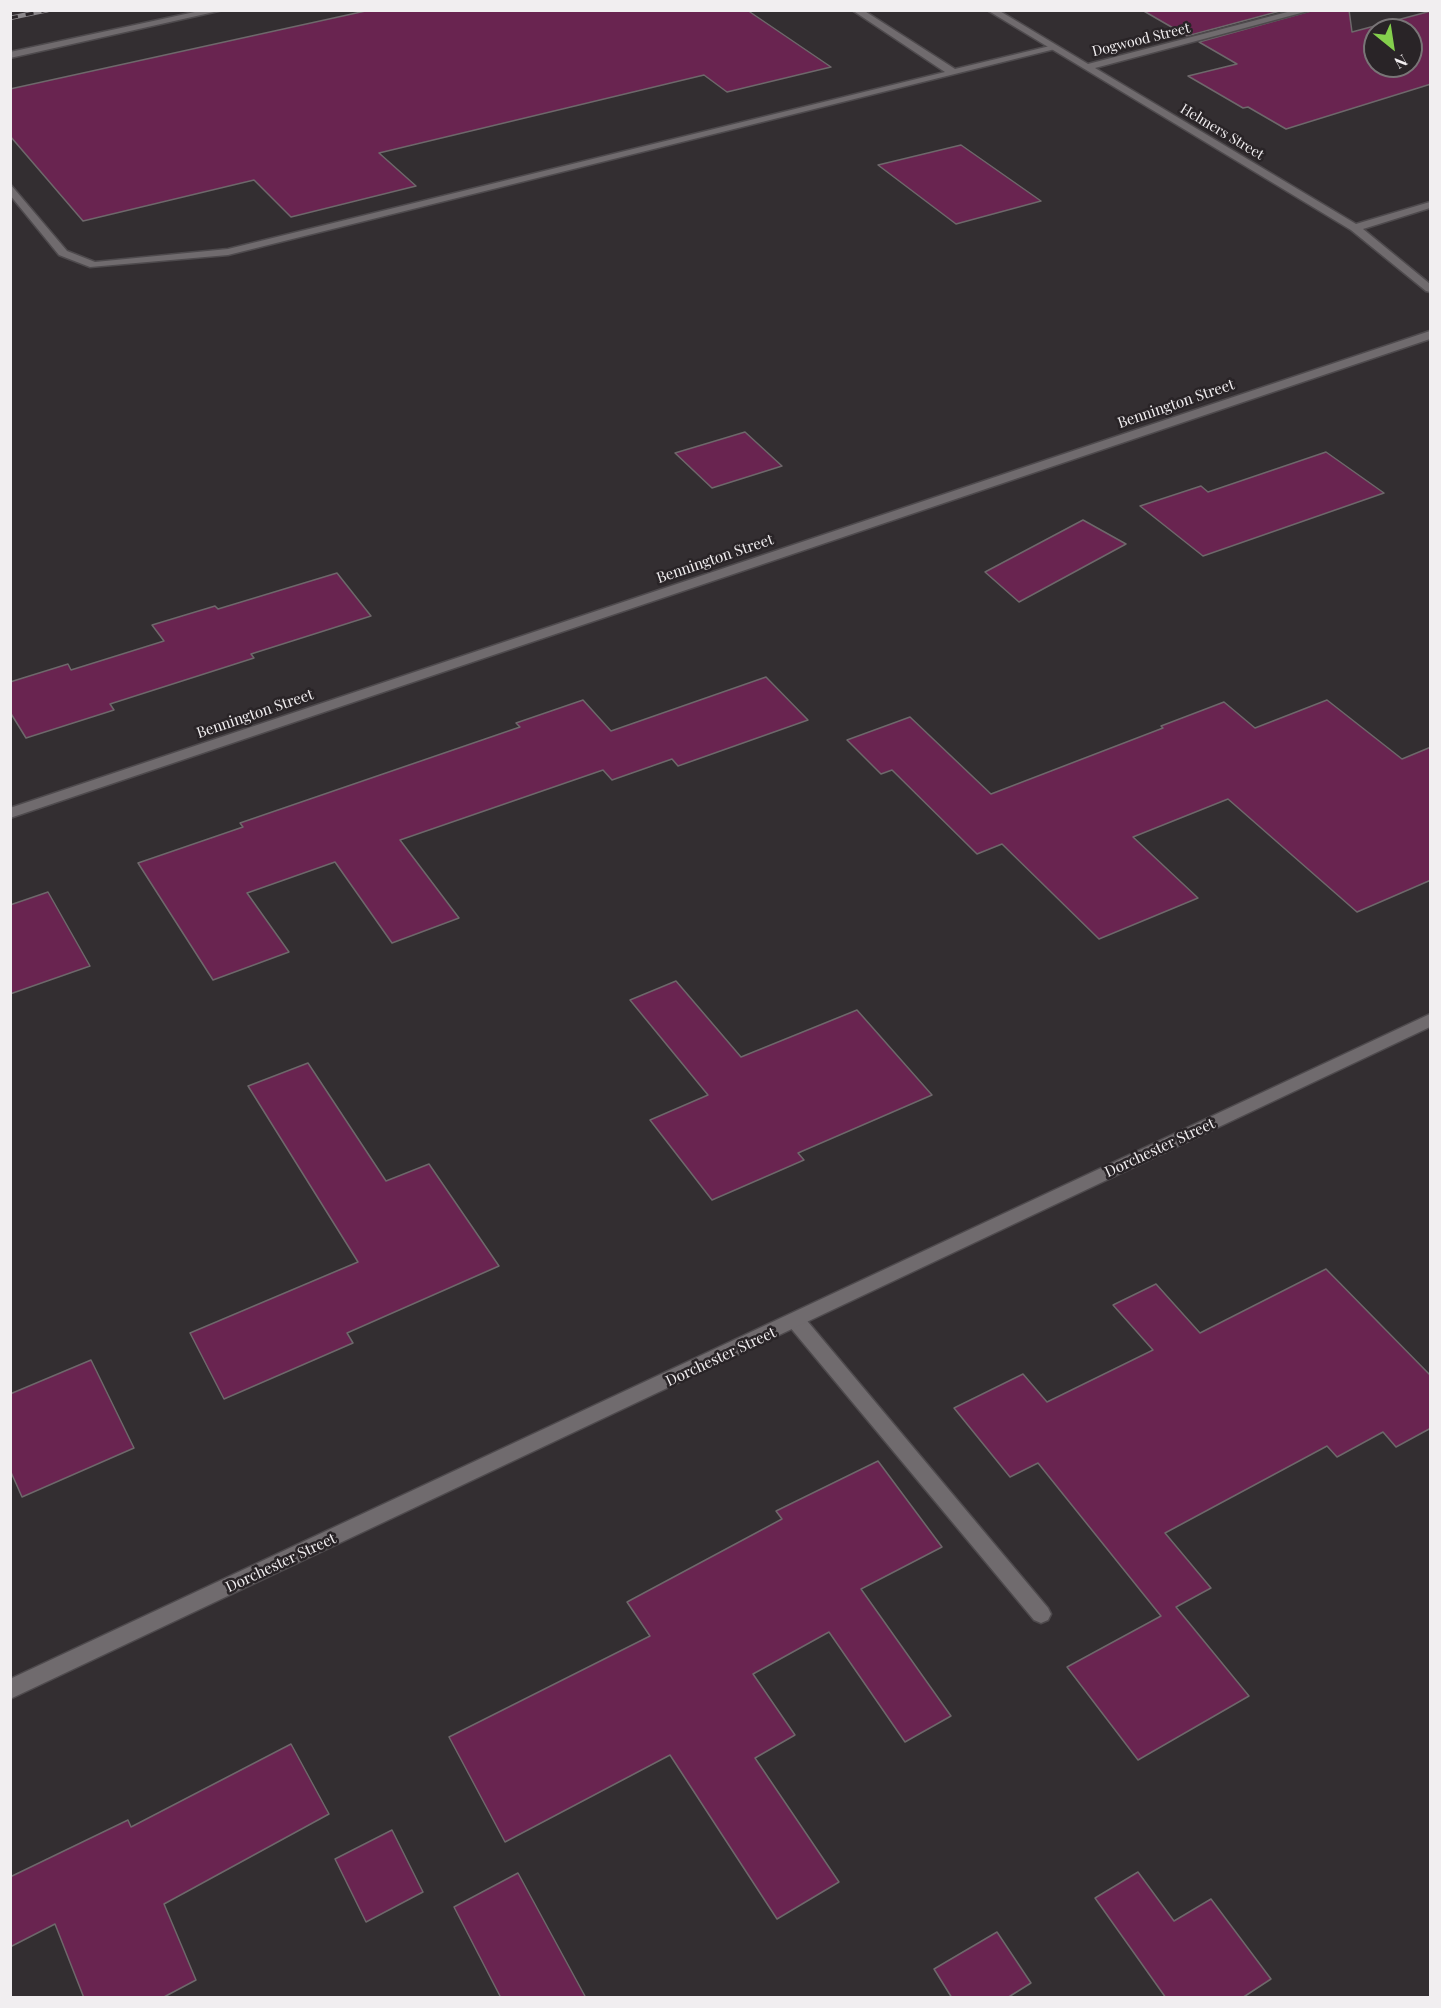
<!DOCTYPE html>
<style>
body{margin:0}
#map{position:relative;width:1441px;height:2008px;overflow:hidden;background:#332e31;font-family:"Playfair Display",serif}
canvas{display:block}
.frame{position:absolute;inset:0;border:12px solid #f1eef0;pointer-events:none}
.north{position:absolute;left:1363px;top:18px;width:60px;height:60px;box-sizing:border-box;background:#292427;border:2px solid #797577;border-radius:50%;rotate:150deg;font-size:16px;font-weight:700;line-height:24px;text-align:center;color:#f1eef0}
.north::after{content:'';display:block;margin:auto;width:21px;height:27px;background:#84cf4d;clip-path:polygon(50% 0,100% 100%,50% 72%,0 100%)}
</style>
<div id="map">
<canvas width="1441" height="2008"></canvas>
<div class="frame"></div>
<div class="north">N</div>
</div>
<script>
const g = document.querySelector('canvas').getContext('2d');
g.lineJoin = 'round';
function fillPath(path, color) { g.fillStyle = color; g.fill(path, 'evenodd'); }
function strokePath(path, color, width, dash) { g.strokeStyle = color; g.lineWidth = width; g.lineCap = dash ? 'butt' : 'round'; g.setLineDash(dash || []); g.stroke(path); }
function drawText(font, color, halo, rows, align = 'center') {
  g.font = font + ' "Playfair Display",serif'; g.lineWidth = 5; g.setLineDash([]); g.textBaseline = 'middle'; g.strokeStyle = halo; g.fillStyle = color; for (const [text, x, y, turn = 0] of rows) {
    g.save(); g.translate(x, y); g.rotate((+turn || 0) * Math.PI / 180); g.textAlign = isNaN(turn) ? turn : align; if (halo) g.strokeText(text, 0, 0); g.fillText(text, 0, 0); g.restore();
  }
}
const building = new Path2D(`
 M370 10H747L831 67 727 92 704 75 379 153 416 186 291 217 254 180 83 221 10 136V89Z
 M1142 10H1284L1187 36Z
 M1314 10H1349L1352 32 1431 11V84L1286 129 1248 107 1243 108 1188 76 1237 64 1199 42ZM1375 30H1411V66H1375Z
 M961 145 1041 201 956 224 878 165Z
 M745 432 782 466 712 488 675 453Z
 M1326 452 1384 493 1203 556 1140 506 1201 486 1208 492Z
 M1083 520 1126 544 1019 602 985 572Z
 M337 573 371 616 251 654 254 658 110 704 114 710 26 738 10 712V682L68 664 71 670 164 641 152 625 215 606 218 609Z
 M766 677 808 720 678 766 672 759 612 780 603 770 400 840 459 918 392 943 335 862 247 893 289 952 213 980 138 863 243 827 240 823 520 727 516 723 583 700 611 731Z
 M1327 700 1402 759 1431 747V880L1357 912 1228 799 1133 837 1198 898 1099 939 1002 844 977 854 892 770 881 774 847 740 910 717 991 794 1163 728 1161 726 1224 702 1255 728Z
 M48 892 90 966 10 994V905Z
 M676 981 741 1057 857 1010 932 1095 798 1153 804 1160 712 1200 650 1120 708 1095 630 1000Z
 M308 1063 386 1181 429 1164 499 1266 347 1333 353 1343 224 1399 190 1333 358 1262 248 1086Z
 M1326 1269 1431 1376V1428L1396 1447 1383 1432 1337 1457 1327 1446 1165 1533 1211 1588 1176 1607 1249 1696 1138 1760 1067 1667 1161 1616 1038 1463 1010 1477 954 1408 1023 1374 1047 1402 1153 1350 1113 1305 1156 1284 1200 1333Z
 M91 1360 134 1448 22 1497 10 1470V1394Z
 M878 1461 942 1547 861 1589 951 1716 905 1742 829 1632 753 1674 795 1735 755 1758 839 1882 777 1919 670 1755 505 1842 449 1737 650 1636 627 1602 782 1519 776 1511Z
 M291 1744 329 1814 164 1904 196 1980 162 1998H84L55 1924 10 1947V1877L128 1820 131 1827Z
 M392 1830 423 1892 366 1922 335 1859Z
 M1138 1872 1174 1921 1211 1899 1271 1979 1242 1998H1166L1095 1898Z
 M518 1873 586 1998H501L454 1907Z
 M997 1932 1031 1983 1007 1998H952L934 1969Z`);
const service = new Path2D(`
 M204 10H223L10 58V52Z
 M852 10H863L955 69 1054 45 1059 48 228 255 90 267 59 255 10 195V184L67 251 95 262 228 249 945 72Z
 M796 1314 803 1316 1048 1608 1051 1614 1048 1620 1041 1623 1034 1620 789 1326 787 1321 789 1316Z`);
const minor = new Path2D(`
 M987 10H998L1088 64 1295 10H1312L1095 68 1356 224 1430 202V208L1363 229 1430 284V292L1426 291 1351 230Z
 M1430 331V339L10 818V808Z
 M1430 1014V1027L10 1699V1679Z`);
const rail = new Path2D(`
 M10 18 48 10`);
const farStreetnames = [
 ["Dogwood Street",1141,40,-14],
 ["Helmers Street",1222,132,31]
];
const streetNames = [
 ["Bennington Street",1176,404,-19],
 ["Bennington Street",715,559,-19],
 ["Bennington Street",255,714,-19],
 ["Dorchester Street",1160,1148,-25],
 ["Dorchester Street",721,1357,-25],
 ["Dorchester Street",281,1563,-25]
];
fillPath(building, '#692450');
strokePath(building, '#6e686b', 1.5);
strokePath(service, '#4e4a4d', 3);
strokePath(minor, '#4e4a4d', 3);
fillPath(service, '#706b6e');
fillPath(minor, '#706b6e');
strokePath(rail, '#8b878a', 4.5);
strokePath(rail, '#292427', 3, [8]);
drawText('14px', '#f1eef0', '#292427', farStreetnames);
drawText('15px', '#f1eef0', '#292427', streetNames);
</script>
